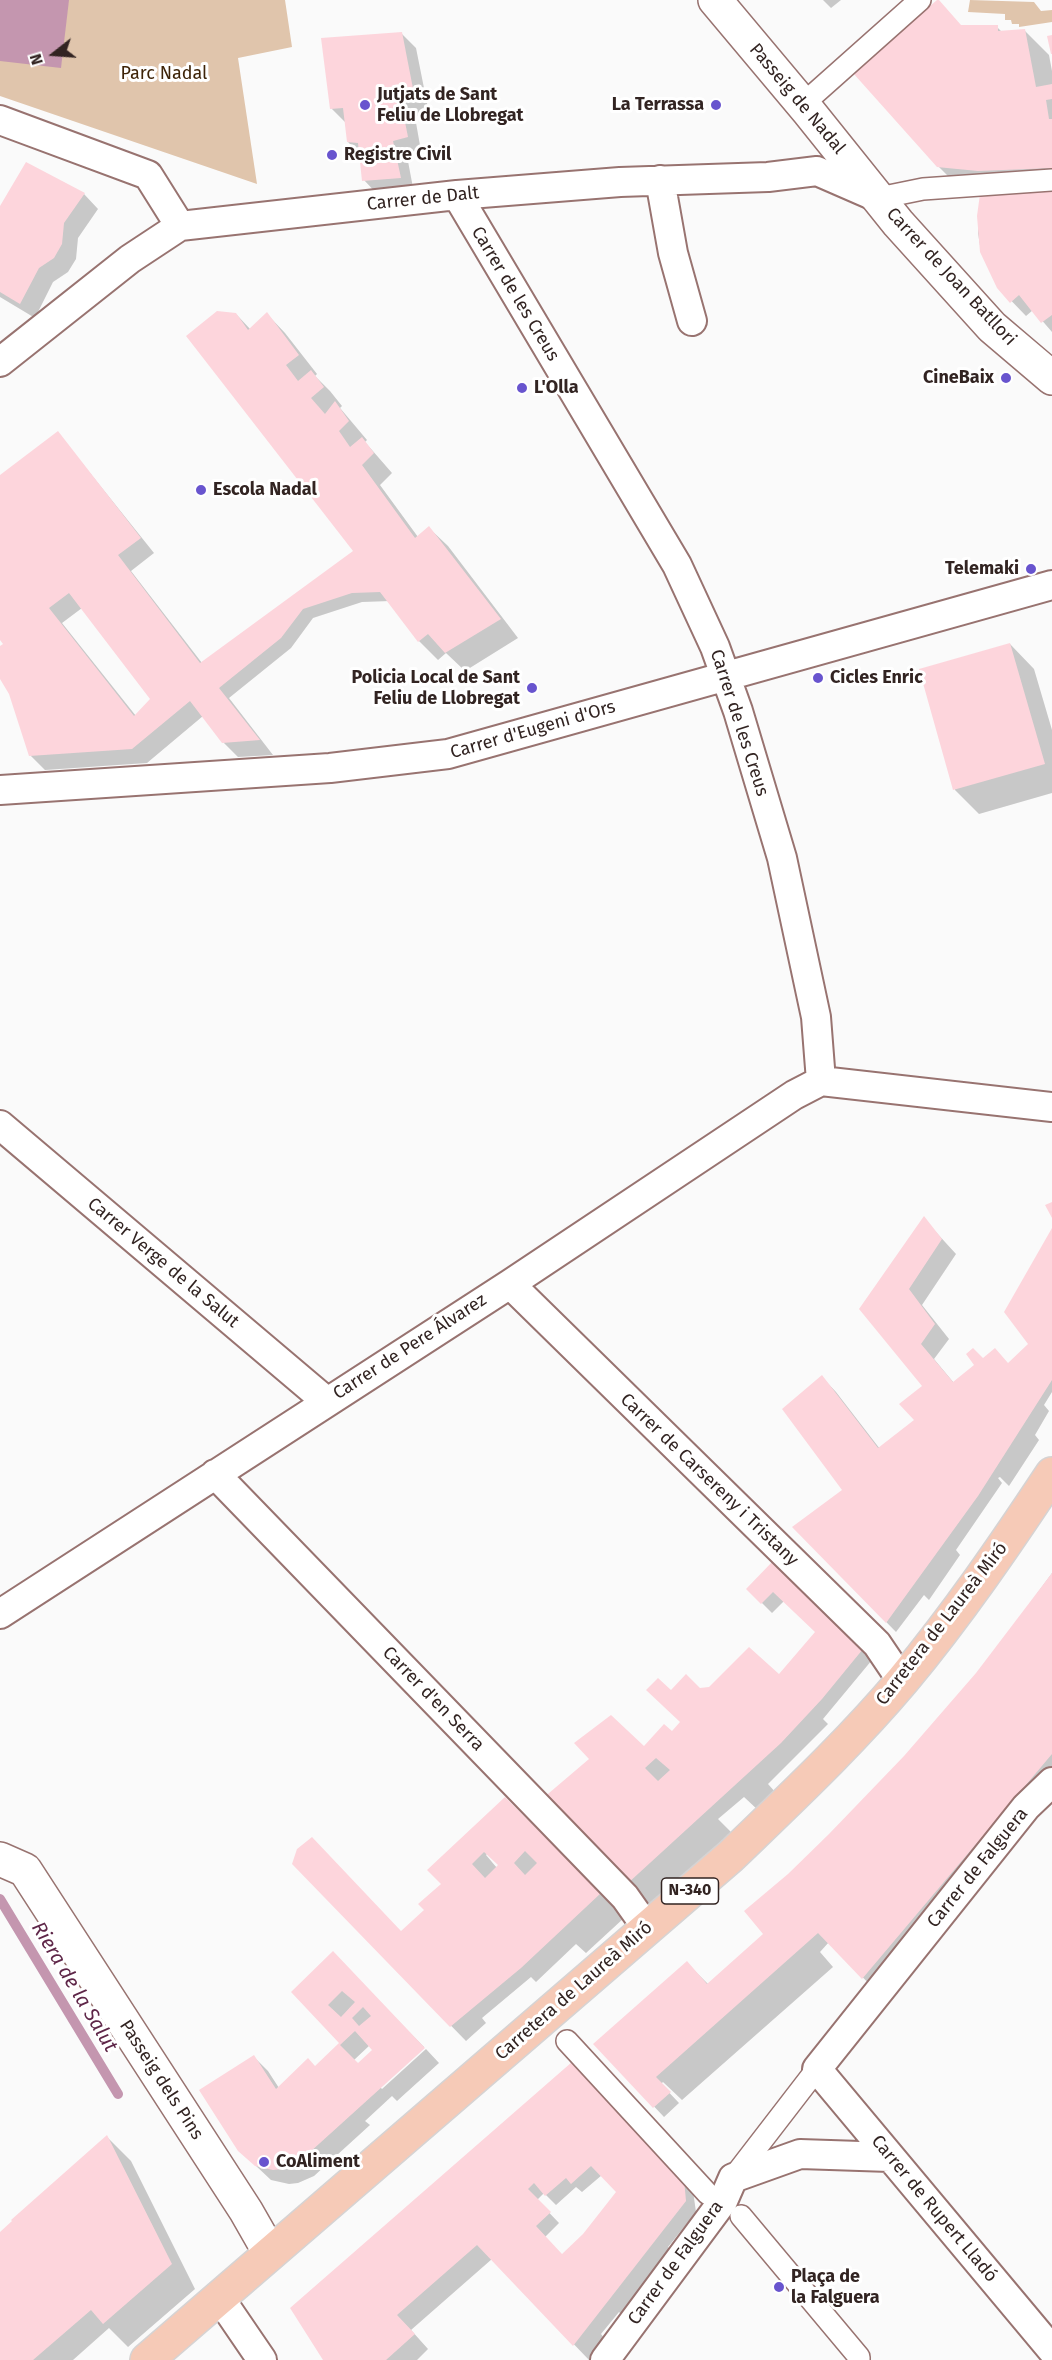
<!DOCTYPE html>
<meta charset="utf-8">
<style>
body{margin:0}
#map{position:relative;width:1052px;height:2360px;overflow:hidden;background:#fafafa;font-family:"Fira Sans",sans-serif}
canvas{display:block}
.north{position:absolute;left:24px;top:24px;width:60px;height:60px;-webkit-text-stroke:4px #fff;paint-order:stroke;rotate:253deg;font-size:16px;font-weight:700;line-height:24px;text-align:center;color:#322422}
.north::after{content:'';display:block;margin:auto;width:21px;height:27px;background:#322422;clip-path:polygon(50% 0,100% 100%,50% 72%,0 100%)}
</style>
<div id="map">
<canvas width="1052" height="2360"></canvas>
<div class="north">N</div>
</div>
<script>
const g = document.querySelector('canvas').getContext('2d');
g.lineJoin = 'round';
function fillPath(path, color) { g.fillStyle = color; g.fill(path, 'evenodd'); }
function strokePath(path, color, width, dash) { g.strokeStyle = color; g.lineWidth = width; g.lineCap = dash ? 'butt' : 'round'; g.setLineDash(dash || []); g.stroke(path); }
function drawText(font, color, halo, rows, align = 'center') {
  g.font = font + ' "Fira Sans",sans-serif'; g.lineWidth = 6; g.setLineDash([]); g.textBaseline = 'middle'; g.strokeStyle = halo; g.fillStyle = color; for (const [text, x, y, turn = 0] of rows) {
    g.save(); g.translate(x, y); g.rotate((+turn || 0) * Math.PI / 180); g.textAlign = isNaN(turn) ? turn : align; if (halo) g.strokeText(text, 0, 0); g.fillText(text, 0, 0); g.restore();
  }
}
const green = new Path2D(`
 M0 0H285L292 47 238 58 257 184 0 96Z
 M970 0 1034 2 1041 11 1052 10V22L1019 27V24H1012L1011 20H1005V14L968 12Z`);
const water = new Path2D(`
 M0 0H69L61 68 0 61Z`);
const shadow = new Path2D(`
 M823 0H841L831 8Z
 M962 27H997L1002 32 1024 30 1049 55 1052 71V332L1033 310 1026 316 999 288 981 252 978 233 981 195 953 181 938 166Z
 M402 34 416 48 429 113 415 117 421 151 407 156 414 193 378 195 364 180 361 155 348 142 346 123 331 108Z
 M84 194 98 209 78 238 76 259 68 272 53 282 35 318 0 297V209Z
 M236 314 251 330 267 314 285 333 317 374 315 376 330 391 342 406 340 408 367 440 365 442 392 473 380 485 418 537 429 528 448 546 518 638 465 671 446 653 438 660 419 641 391 601 362 602 313 618 291 648 229 698 273 755 238 757 223 742 203 716 147 763 45 770 30 755 10 693 0 674V647L5 644 0 638V477L58 433 154 553 131 571 202 663 356 551ZM82 608 152 700 136 716 62 623Z
 M1010 644 1034 669 1052 730V793L979 814 955 790 920 670Z
 M924 1219 956 1254 922 1305 949 1339 934 1359 954 1383 983 1360 1009 1364 1028 1346 1052 1232V1392L1044 1405 1049 1411 1035 1435 1039 1440 1009 1486 1000 1477 998 1478 1002 1483 956 1550 960 1555 929 1600 924 1595 896 1632 794 1528 844 1491 822 1377 836 1392 880 1449 916 1420 930 1393 861 1309Z
 M773 1563 872 1660 823 1719 828 1724 768 1784 777 1794 759 1811 744 1797 718 1819 733 1834 653 1907 544 1799 644 1748 678 1739 681 1723V1702L699 1689 803 1700 817 1632 784 1601 772 1613 748 1589Z
 M1052 1573V1775L873 1988 829 1942 820 1952 833 1967 682 2100 663 2082 661 2084 679 2103 664 2117 595 2044 687 1963 709 1985 765 1934 789 1875 906 1757 978 1674Z
 M505 1799 624 1918 586 1953 576 1944 536 1982 531 1977 482 2018 486 2023 466 2041 293 1864 401 1933 426 1910ZM488 1853 500 1865 497 1868 486 1855Z
 M333 1954 424 2047 380 2087 382 2089 426 2049 439 2063 397 2101 392 2096 365 2121 370 2125 314 2176 298 2183 289 2184 271 2180 239 2150 254 2057 268 2071 279 2088 315 2068 341 2043 294 1992ZM370 2045 374 2050 358 2064 354 2060Z
 M572 2064 693 2191 696 2212 668 2247 682 2262 633 2326 619 2312 601 2334 605 2339 589 2360 492 2259 411 2330 428 2349 417 2360H324L292 2308ZM602 2175 618 2192 585 2235 562 2256 545 2237 559 2223 537 2200 544 2193 556 2205 576 2187 582 2192Z
 M107 2137 131 2161 195 2289 128 2347 109 2328 73 2360H0V2234Z`);
const stream = new Path2D(`
 M0 1899 118 2094`);
const building = new Path2D(`
 M937 0H939L961 25H998V31L1025 29 1036 87 1052 84V99L1046 100 1049 119H1052V168L978 171 937 167 853 73Z
 M402 32 415 99 401 102 408 137 393 141 401 178 362 181 358 143 347 142 343 108 330 109 321 38Z
 M1052 35V54H1051L1047 36Z
 M26 162 85 193 64 223 62 244 54 258 39 268 20 304 0 292V206Z
 M1052 188V315L1041 323 1019 295 1010 303 997 288 980 252 977 216 980 194Z
 M217 311 236 313 248 330 267 312 299 355 286 365 298 381 311 370 324 387 311 398 325 414 335 401 349 421 339 431 350 447 362 437 374 453 362 465 415 538 429 526 501 619 445 653 428 634 418 642 380 592 352 593 303 609 281 638 219 688 260 740 222 743 190 701 132 749 29 756 9 694 0 679V646L3 644 0 640V475L58 431 141 538 118 555 200 663 353 551 186 336ZM69 593 150 699 134 716 49 608Z
 M1010 643 1045 764 953 790 919 669Z
 M1052 1202V1218L1045 1205Z
 M924 1216 942 1239 909 1289 935 1324 921 1344 953 1382 974 1365 966 1354 973 1348 983 1358 995 1348 1008 1363 1028 1344 1004 1312 1052 1228V1380L978 1496 886 1623 792 1527 842 1490 782 1409 822 1375 878 1448 914 1420 899 1404 922 1386 859 1309Z
 M773 1561 863 1649 822 1699 781 1743 627 1884 542 1799 589 1759 574 1743 611 1715 644 1746 664 1724 672 1731 680 1722 646 1690 658 1678 671 1690 686 1674 700 1688 709 1687 749 1647 779 1674 815 1632 773 1592 761 1604 746 1589ZM656 1758 670 1770 658 1781 645 1768Z
 M1052 1573V1754L862 1979 818 1933 656 2077 671 2092 653 2108 593 2044 687 1961 707 1984 763 1934 744 1911 788 1874 829 1834 904 1756 976 1673Z
 M505 1797 601 1893 521 1968 450 2027 292 1864 297 1849 312 1837 401 1931 424 1910 418 1904 441 1884 427 1870ZM525 1851 537 1863 525 1875 514 1863ZM484 1852 498 1865 485 1878 472 1864Z
 M333 1951 425 2048 299 2162 282 2169 273 2170 255 2166 238 2151 199 2090 254 2055 276 2089 308 2058 315 2066 339 2043 291 1992ZM342 1991 355 2002 341 2017 328 2005ZM363 2007 371 2016 359 2026 352 2018ZM355 2031 372 2050 358 2063 340 2045Z
 M572 2062 684 2180 686 2201 573 2346 477 2245 397 2315 415 2334 386 2360H323L290 2308ZM591 2166 616 2192 583 2234 562 2254 536 2226 551 2212 528 2189 534 2183 545 2196 566 2178 571 2184Z
 M107 2135 172 2264 103 2324 91 2310 33 2360H0V2232L12 2221 11 2220Z`);
const pedestrian = new Path2D(`
 M802 105 920 0
 M879 198 923 189 1052 180
 M567 2041 708 2194
 M733 2178 817 2069
 M741 2216 859 2357V2360`);
const minor = new Path2D(`
 M0 120 148 175 180 226
 M660 180 673 253 692 321
 M457 195 677 565 715 647 738 711 782 858 816 1017 821 1081 1052 1107
 M0 362 130 259 180 226 457 195 620 182 768 177 817 171 879 198
 M0 790 330 768 448 754 1052 585
 M0 1125 326 1401
 M510 1284 877 1644 902 1681
 M215 1474 625 1897 647 1928
 M0 1614 510 1284 794 1095 821 1081
 M1052 1782 1026 1807 817 2069 1052 2350
 M219 2297 262 2360
 M605 2360 723 2201 733 2178 800 2154 890 2157`);
const tertiary = new Path2D(`
 M715 0 809 112 898 223 992 327 1052 378
 M0 1859 25 1870 246 2211 270 2253`);
const primary = new Path2D(`
 M147 2360 731 1856C790 1799 850 1743 903 1680 957 1615 1005 1545 1052 1474`);
const markers = [
 [365,105,6,"#6854ce"],
 [716,105,6,"#6854ce"],
 [332,155,6,"#6854ce"],
 [1006,378,6,"#6854ce"],
 [522,388,6,"#6854ce"],
 [201,490,6,"#6854ce"],
 [1031,569,6,"#6854ce"],
 [818,678,6,"#6854ce"],
 [532,688,6,"#6854ce"],
 [264,2162,6,"#6854ce"],
 [779,2287,6,"#6854ce"]
];
const shields = [
 [690,1891,57]
];
const shieldNames = [
 ["N-340",690,1891]
];
const parkNames = [
 ["Parc Nadal",164,74]
];
const poiNames = [
 ["Jutjats de Sant",377,95],
 ["Feliu de Llobregat",377,116],
 ["La Terrassa",704,105,"right"],
 ["Registre Civil",344,155],
 ["CineBaix",994,378,"right"],
 ["L'Olla",534,388],
 ["Escola Nadal",213,490],
 ["Telemaki",1019,569,"right"],
 ["Policia Local de Sant",520,678,"right"],
 ["Feliu de Llobregat",520,699,"right"],
 ["Cicles Enric",830,678],
 ["CoAliment",276,2162],
 ["Plaça de",791,2277],
 ["la Falguera",791,2298]
];
const streetNames = [
 ["Passeig de Nadal",797,99,50],
 ["Carrer de Dalt",423,199,-6],
 ["Carrer de Joan Batllori",951,277,47],
 ["Carrer de les Creus",515,294,59],
 ["Carrer de les Creus",739,723,72],
 ["Carrer d'Eugeni d'Ors",533,730,-16],
 ["Carrer Verge de la Salut",163,1263,40],
 ["Carrer de Pere Álvarez",410,1347,-33],
 ["Carrer de Carsereny i Tristany",709,1480,44],
 ["Carretera de Laureà Miró",942,1624,-52],
 ["Carrer d'en Serra",433,1699,46],
 ["Carrer de Falguera",978,1868,-51],
 ["Carretera de Laureà Miró",574,1991,-41],
 ["Passeig dels Pins",161,2080,57],
 ["Carrer de Rupert Lladó",934,2209,50],
 ["Carrer de Falguera",676,2263,-54]
];
const waterNames = [
 ["Riera de la Salut",74,1987,59]
];
fillPath(green, '#e0c5ac');
fillPath(water, '#c496af');
fillPath(shadow, '#0003');
strokePath(stream, '#c496af', 10);
fillPath(building, '#fdd5dc');
strokePath(pedestrian, '#987370', 24);
strokePath(minor, '#987370', 32);
strokePath(tertiary, '#987370', 36);
strokePath(primary, '#d6d3d3', 36);
strokePath(pedestrian, '#fff', 21);
strokePath(minor, '#fff', 28);
strokePath(tertiary, '#fff', 33);
strokePath(primary, '#f6cab7', 33);
for (const [x, y, r, color] of markers) { const dot = new Path2D(); dot.arc(x, y, r, 0, 2 * Math.PI); g.fillStyle = color; g.fill(dot); strokePath(dot, '#fff', 2); }
for (const [x, y, w] of shields) { const box = new Path2D(); box.roundRect(x - w / 2, y - 13, w, 26, 4.5); g.fillStyle = '#fff'; g.fill(box); strokePath(box, '#322422', 1.5); }
drawText('bold 16px', '#322422', null, shieldNames);
drawText('18px', '#3e2408', '#fff', parkNames);
drawText('bold 18px', '#322422', '#fff', poiNames, 'left');
drawText('18px', '#322422', '#fff', streetNames);
drawText('italic 20px', '#5e2648', '#fff', waterNames);
</script>
